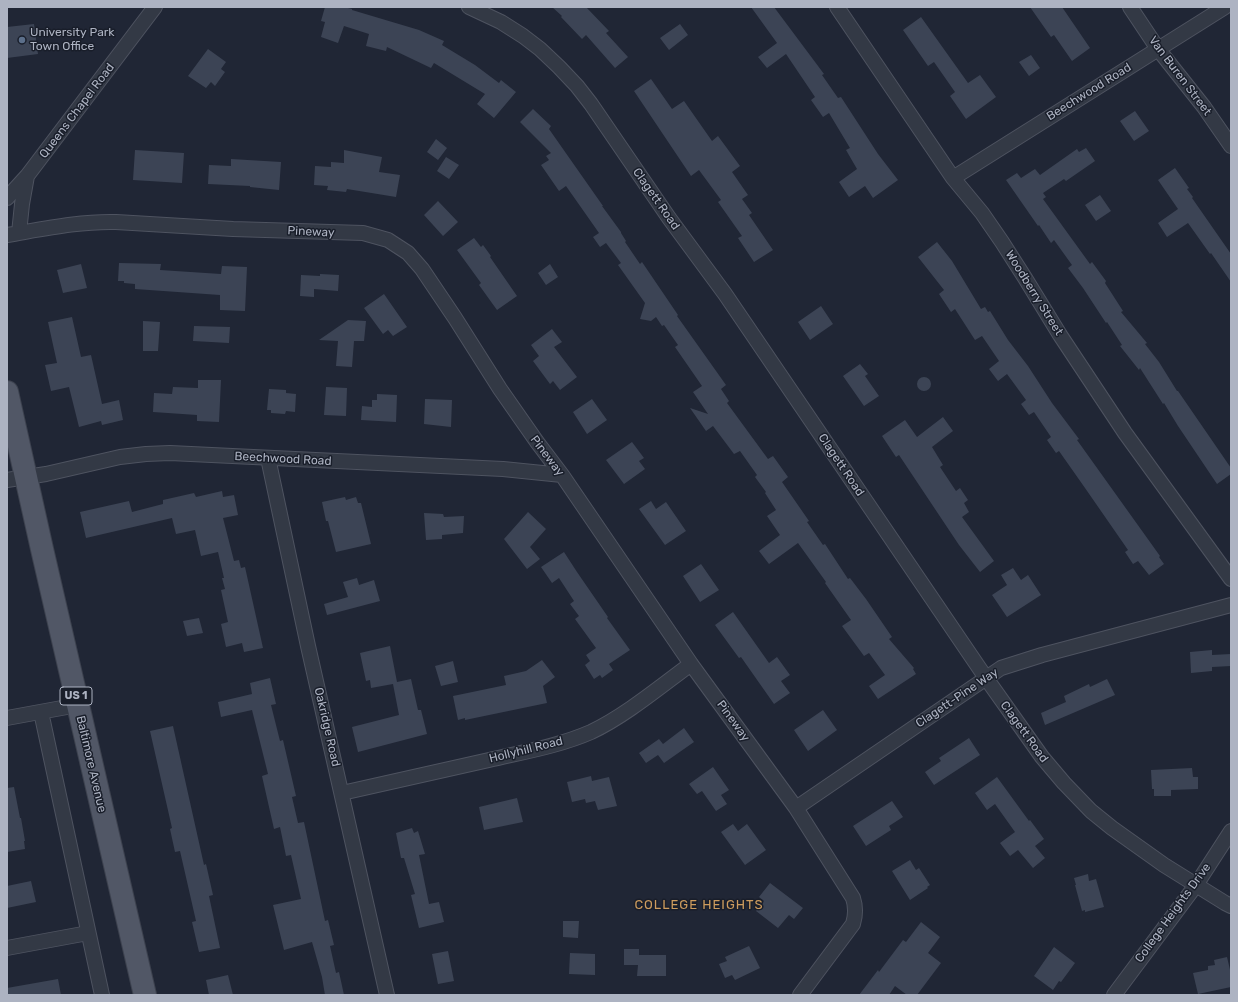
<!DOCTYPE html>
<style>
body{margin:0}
#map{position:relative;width:1238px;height:1002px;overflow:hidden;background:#202635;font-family:Rubik,sans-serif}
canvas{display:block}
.frame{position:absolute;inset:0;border:8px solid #adb3c2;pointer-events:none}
</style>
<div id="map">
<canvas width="1238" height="1002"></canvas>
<div class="frame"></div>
</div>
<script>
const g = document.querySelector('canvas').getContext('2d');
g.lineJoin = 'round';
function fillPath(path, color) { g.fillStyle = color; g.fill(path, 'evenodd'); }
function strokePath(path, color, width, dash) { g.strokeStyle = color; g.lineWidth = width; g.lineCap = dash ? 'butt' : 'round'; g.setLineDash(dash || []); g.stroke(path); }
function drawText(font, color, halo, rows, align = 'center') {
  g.font = font + ' Rubik,sans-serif'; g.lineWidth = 3; g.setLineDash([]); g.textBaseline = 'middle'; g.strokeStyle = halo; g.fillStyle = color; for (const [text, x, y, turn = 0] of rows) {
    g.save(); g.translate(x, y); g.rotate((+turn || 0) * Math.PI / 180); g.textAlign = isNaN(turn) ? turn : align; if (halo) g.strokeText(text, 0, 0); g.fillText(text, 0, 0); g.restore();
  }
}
const building = new Path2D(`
 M325 7H344L352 9V10L419 30 444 41 442 45 475 65 499 83 501 80 516 92 494 118 477 104 485 94 434 63 431 68 387 47 386 51 366 46 369 34 344 26 338 43 321 37 325 22 321 21Z
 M552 7H586L609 31 606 33 628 57 615 68 586 35 582 39 561 17 562 16Z
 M751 7H774L824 74 822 75 838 98 841 97 878 154 898 180 873 198 865 186 849 197 839 182 857 169 846 150 850 148 829 113 823 117 811 100 815 97 786 54 767 68 758 57 777 43Z
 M1030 7H1062L1090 48 1072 61 1054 35 1051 37Z
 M921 17 968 83 980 75 996 97 966 119 950 96 955 92 934 62 928 66 903 30Z
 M34 24 38 54 7 58V27Z
 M680 24 688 35 669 50 660 38Z
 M208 49 226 62 221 69 225 72 215 86 211 82 206 88 188 76Z
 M1031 55 1040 68 1029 76 1019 62Z
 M651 79 672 109 684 101 712 141 718 136 740 166 732 172 748 195 742 199 752 213 749 215 773 250 754 262 738 238 742 236 718 202 721 200 699 170 691 176 634 91Z
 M533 109 551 126 549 129 603 206H602L621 232V233L626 241 625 242 640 264 642 262 678 315 677 316 726 385 721 389 729 401 727 403 768 459 773 456 788 477 782 482 809 521 807 522 823 545 825 544 848 579 850 578 866 599 892 637 889 639 914 668 913 669 916 674 878 699 869 686 885 675 869 653 864 656 842 626 851 620 825 583 826 582 798 543 769 564 759 551 780 535 767 516 776 510 765 493 766 492 755 477 757 475 740 451 734 454 713 426 706 431 690 408 708 414 693 392 702 386 675 347 678 345 664 325 662 326 656 317 651 321 640 319 645 303 618 265 621 263 606 243 600 247 593 237 599 233 566 186 559 191 541 165 549 160 546 156 551 153 520 122Z
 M1135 111 1149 131 1134 141 1120 121Z
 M436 139 447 148 438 160 427 152Z
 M1086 148 1095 161 1066 181 1064 179 1043 193 1046 197 1043 199 1090 264 1092 262 1106 281 1105 283 1123 311 1121 312 1147 343 1145 344 1159 362 1177 391H1178L1231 468V474L1217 484 1178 426 1164 403 1163 404 1140 368 1139 370 1120 346 1122 345 1107 322 1106 323 1083 288 1068 268 1072 265 1054 240 1051 243 1039 225 1038 226 1006 180 1017 173 1021 178 1035 169 1040 175 1077 149 1079 152Z
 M135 150 184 153 182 183 133 180Z
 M344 150 382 157 379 172 400 175 396 197 347 189 346 192 327 190 328 186 314 185 315 166 331 167V162L344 163Z
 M446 157 459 165 449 179 437 171Z
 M231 159 281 162 279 190 250 187V186L208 184 209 165 231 166Z
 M1175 168 1189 188 1187 189 1193 197 1192 198 1231 254V282L1211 253 1210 254 1188 223 1167 237 1158 223 1178 209 1158 180Z
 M1100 195 1111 211 1096 221 1085 205Z
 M438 201 458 222 443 236 424 215Z
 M474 238 481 247 483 245 491 256 490 257 517 296 497 310 479 285 481 283 457 250Z
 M937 242 952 261 981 309 985 307 988 312 990 311 1008 340 1028 366 1052 403 1079 439 1077 440 1160 556 1159 557 1164 564 1149 575 1138 561 1133 564 1125 552 1128 550 1085 488 1059 451 1056 453 1047 440 1051 437 1034 412 1029 415 1021 404 1026 400 1007 374 998 381 989 369 999 361 982 336 975 340 955 309 951 312 939 294 944 290 918 257Z
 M119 263 161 264 160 270 221 274 222 266 247 267 245 311 220 310V295L135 289V284L124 283V281H118Z
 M81 264 87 288 63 293 57 270Z
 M550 264 558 277 546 285 538 273Z
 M320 274 339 275 338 291 314 289V297L300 296 301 275 320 276Z
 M384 294 407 327 393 336 388 330 383 334 364 308Z
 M821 306 833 324 810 340 798 322Z
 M72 317 81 357 91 355 102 404 119 400 123 420 102 425 101 421 79 427 69 387 51 391 45 365 57 363 48 322Z
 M348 320 366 321 364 341H354L352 367 336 366 338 341 319 340Z
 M143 321 160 322 158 351H143Z
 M194 326 230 327 229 343 193 341Z
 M552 329 562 342 554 347 577 377 560 390 553 381 550 384 533 361 539 356 531 345Z
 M860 364 868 374 865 376 879 396 864 406 843 376Z
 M917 384a7 7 0 1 1 14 0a7 7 0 1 1-14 0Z
 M198 380H221L219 422 197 421V415L153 412 154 393 172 394 173 387 198 388Z
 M326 387 347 388 346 416 324 415Z
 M269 389 286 390V393L296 394 295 412 286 411 285 414 271 413V410H267Z
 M377 394 397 395 396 422 361 420 362 406 372 407V400H377Z
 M425 399 452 400 451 427 424 424Z
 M592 399 607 420 587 434 573 412Z
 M943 417 953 431 932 447 943 465 940 467 956 491 960 488 968 500 964 503 969 512 962 517 994 561 980 572 959 545 899 455 896 457 882 436 905 420 917 437Z
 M632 442 644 458 639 461 645 469 624 484 606 460Z
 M222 491 223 497 234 495 238 515 223 518 234 561 239 560 241 568 245 567 263 648 244 652 242 643 226 647 221 624 228 622 221 590 225 589 222 578H224L218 552 201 556 195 530 176 534 172 518 86 538 80 512 129 501 132 512 163 504V500L194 493 196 497Z
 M345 497 346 500 356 497 358 503H361L371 544 336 552 328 521H326L322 502Z
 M651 501 656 509 666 502 686 531 665 545 639 509Z
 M528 512 546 529 530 547 540 559 527 569 504 539Z
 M424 513 443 514 444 517 464 516 463 533 442 535V539L426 540Z
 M564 552 577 572 608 617 607 618 630 650 609 664 613 670 602 678 600 675 594 679 585 665 590 661 586 655 596 648 575 619 579 616 570 604 574 601 559 578 552 583 541 567Z
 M701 564 719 590 700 602 683 576Z
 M1013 568 1021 580 1028 575 1041 595 1007 617 992 595 1007 585 1001 575Z
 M357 578 359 585 374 580 380 601 327 615 324 604 348 597 343 582Z
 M733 612 769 663 777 657 790 675 781 681 790 693 774 704 741 657 739 658 715 625Z
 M199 618 203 633 187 636 183 621Z
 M390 646 397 682 411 679 418 710H421L427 734 358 752 352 727 399 715 393 684 371 688 370 680 366 681 360 653Z
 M1212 650V655L1231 654V666L1212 667V671L1191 673 1190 652Z
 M542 660 555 677 543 686 547 703 465 720V718L458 720 453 696 506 685 504 676 526 671Z
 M453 661 458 682 441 686 435 666Z
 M270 678 276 704 271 705 280 741 283 740 296 796 292 797 298 823 304 822 325 921 328 920 334 945 330 946 336 973 339 972 344 995H325L322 977 312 942 284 950 273 905 301 899 291 855 286 856 280 827 274 829 262 776 268 774 252 710 221 717 218 702 252 694 250 683Z
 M1107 679 1115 695 1045 725 1041 713 1066 702 1064 696 1089 684 1090 687Z
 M823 710 837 730 808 751 794 730Z
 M173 726 204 865 206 864 213 895 209 896 220 948 199 952 192 922 196 921 180 851 175 852 170 829 172 828 150 731Z
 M684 728 694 742 664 763 658 755 646 763 639 753 659 739 663 744Z
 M969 738 980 755 934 785 925 772 941 761 939 758Z
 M713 767 729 790 721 795 727 804 716 811 702 791 697 794 689 784Z
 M1192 768 1193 777H1198V789L1171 790V796H1154V789H1152L1151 770Z
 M591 776 592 781 609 777 617 806 598 810 595 801 586 803 585 799 572 802 567 782Z
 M997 777 1029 821 1030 820 1044 839 1035 846 1045 858 1033 868 1018 850 1010 856 1000 843 1015 832 995 804 987 810 975 793Z
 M14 787 20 818H21L25 841H24L25 849 7 852V788Z
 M517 798 523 822 484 830 479 807Z
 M892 801 903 817 889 826 891 830 866 846 853 826Z
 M733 824 738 831 747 824 766 850 745 865 721 832Z
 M412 828 414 833 418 831 425 854 419 855 429 904 439 902 444 922 419 928 411 895 415 894 404 858H401L396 833Z
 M910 860 916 870 919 868 930 885 927 887 928 888 910 900 892 871Z
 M1088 874 1089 881 1096 879 1104 907 1085 912V910L1082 911 1075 885H1076L1074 878Z
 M31 881 36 902 7 908V886Z
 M770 883 803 908 794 919 789 915 778 928 756 911 764 901 759 897Z
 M563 921H579L578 938 563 937Z
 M921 922 940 937 928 953 941 963 917 995H907L895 986 889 995H859L878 970 879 972 903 940 906 942Z
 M749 946 760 968 735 980 732 975 725 978 719 964 727 961 725 957Z
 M1054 947 1075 963 1061 982 1059 981 1053 990 1034 976Z
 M624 949H639V955H666V976H637L638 965H624Z
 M448 951 454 981 438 984 432 954Z
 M570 953 595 954V975L569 974Z
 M1227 957 1231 974V987L1198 994 1193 973 1208 970V966L1215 965 1214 960Z
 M228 975 233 995H209L206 980Z
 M58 979 61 995H7V988Z`);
const street = new Path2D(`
 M469 7 501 22 523 36 540 49 559 67 577 86 591 104 669 218 725 294 986 678 1042 757 1064 783 1091 811 1112 828 1164 865 1225 903 1231 906
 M837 7 953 178 982 213 1002 242 1025 278 1060 335 1125 433 1231 579
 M1130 7 1158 49 1204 107 1231 146
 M953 178 1225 7
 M7 198 27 176 155 7
 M19 233 22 204 27 176
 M7 235C43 229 80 221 116 222L233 229 363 233 388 240 408 253 422 269 455 318 500 389 537 442 562 475 691 664 796 808 853 898C856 907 856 914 853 924L800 995
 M268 458 308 646 387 995
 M7 480 46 474 120 457 146 454 170 453 503 469 562 475
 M41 712 102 995
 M7 718 78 705
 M342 793C391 782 440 771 489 760 523 752 559 746 591 732 625 716 661 686 691 664
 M796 808 1001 668 1042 655 1231 605
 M7 948 88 933
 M1114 995 1196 885 1231 831`);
const primary = new Path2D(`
 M7 392 42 549 145 995`);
const markers = [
 [22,40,4,"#5c6f8a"]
];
const shields = [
 [76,696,32]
];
const shieldNames = [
 ["US 1",76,696]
];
const poiNames = [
 ["University Park",30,33],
 ["Town Office",30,47]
];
const streetNames = [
 ["Van Buren Street",1180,76,53],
 ["Beechwood Road",1089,92,-32],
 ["Queens Chapel Road",77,111,-53],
 ["Clagett Road",656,199,55],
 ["Pineway",311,232,3],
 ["Woodberry Street",1034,293,58],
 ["Pineway",547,456,53],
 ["Beechwood Road",283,459,3],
 ["Clagett Road",841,465,56],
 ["Clagett-Pine Way",957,698,-34],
 ["Pineway",733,721,54],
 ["Oakridge Road",327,727,77],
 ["Clagett Road",1024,732,54],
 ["Hollyhill Road",526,750,-14],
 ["Baltimore Avenue",91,764,77],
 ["College Heights Drive",1173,913,-54]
];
const neighbourhoodNames = [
 ["COLLEGE HEIGHTS",699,905]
];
fillPath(building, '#3c4455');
strokePath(street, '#4e5360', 16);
strokePath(primary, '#3d424f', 24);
strokePath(street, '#333945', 14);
strokePath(primary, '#515766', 22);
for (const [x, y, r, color] of markers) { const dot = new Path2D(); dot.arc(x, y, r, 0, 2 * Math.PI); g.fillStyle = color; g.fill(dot); strokePath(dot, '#191e2a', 1.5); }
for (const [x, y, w] of shields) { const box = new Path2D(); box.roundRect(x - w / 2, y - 9, w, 18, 3); g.fillStyle = '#191e2a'; g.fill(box); strokePath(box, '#adb3c2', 1); }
drawText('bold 11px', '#adb3c2', null, shieldNames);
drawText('12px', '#adb3c2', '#191e2a', poiNames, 'left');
drawText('12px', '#adb3c2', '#191e2a', streetNames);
g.letterSpacing = '1px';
drawText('13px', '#cd9c5e', '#191e2a', neighbourhoodNames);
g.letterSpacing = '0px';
</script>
